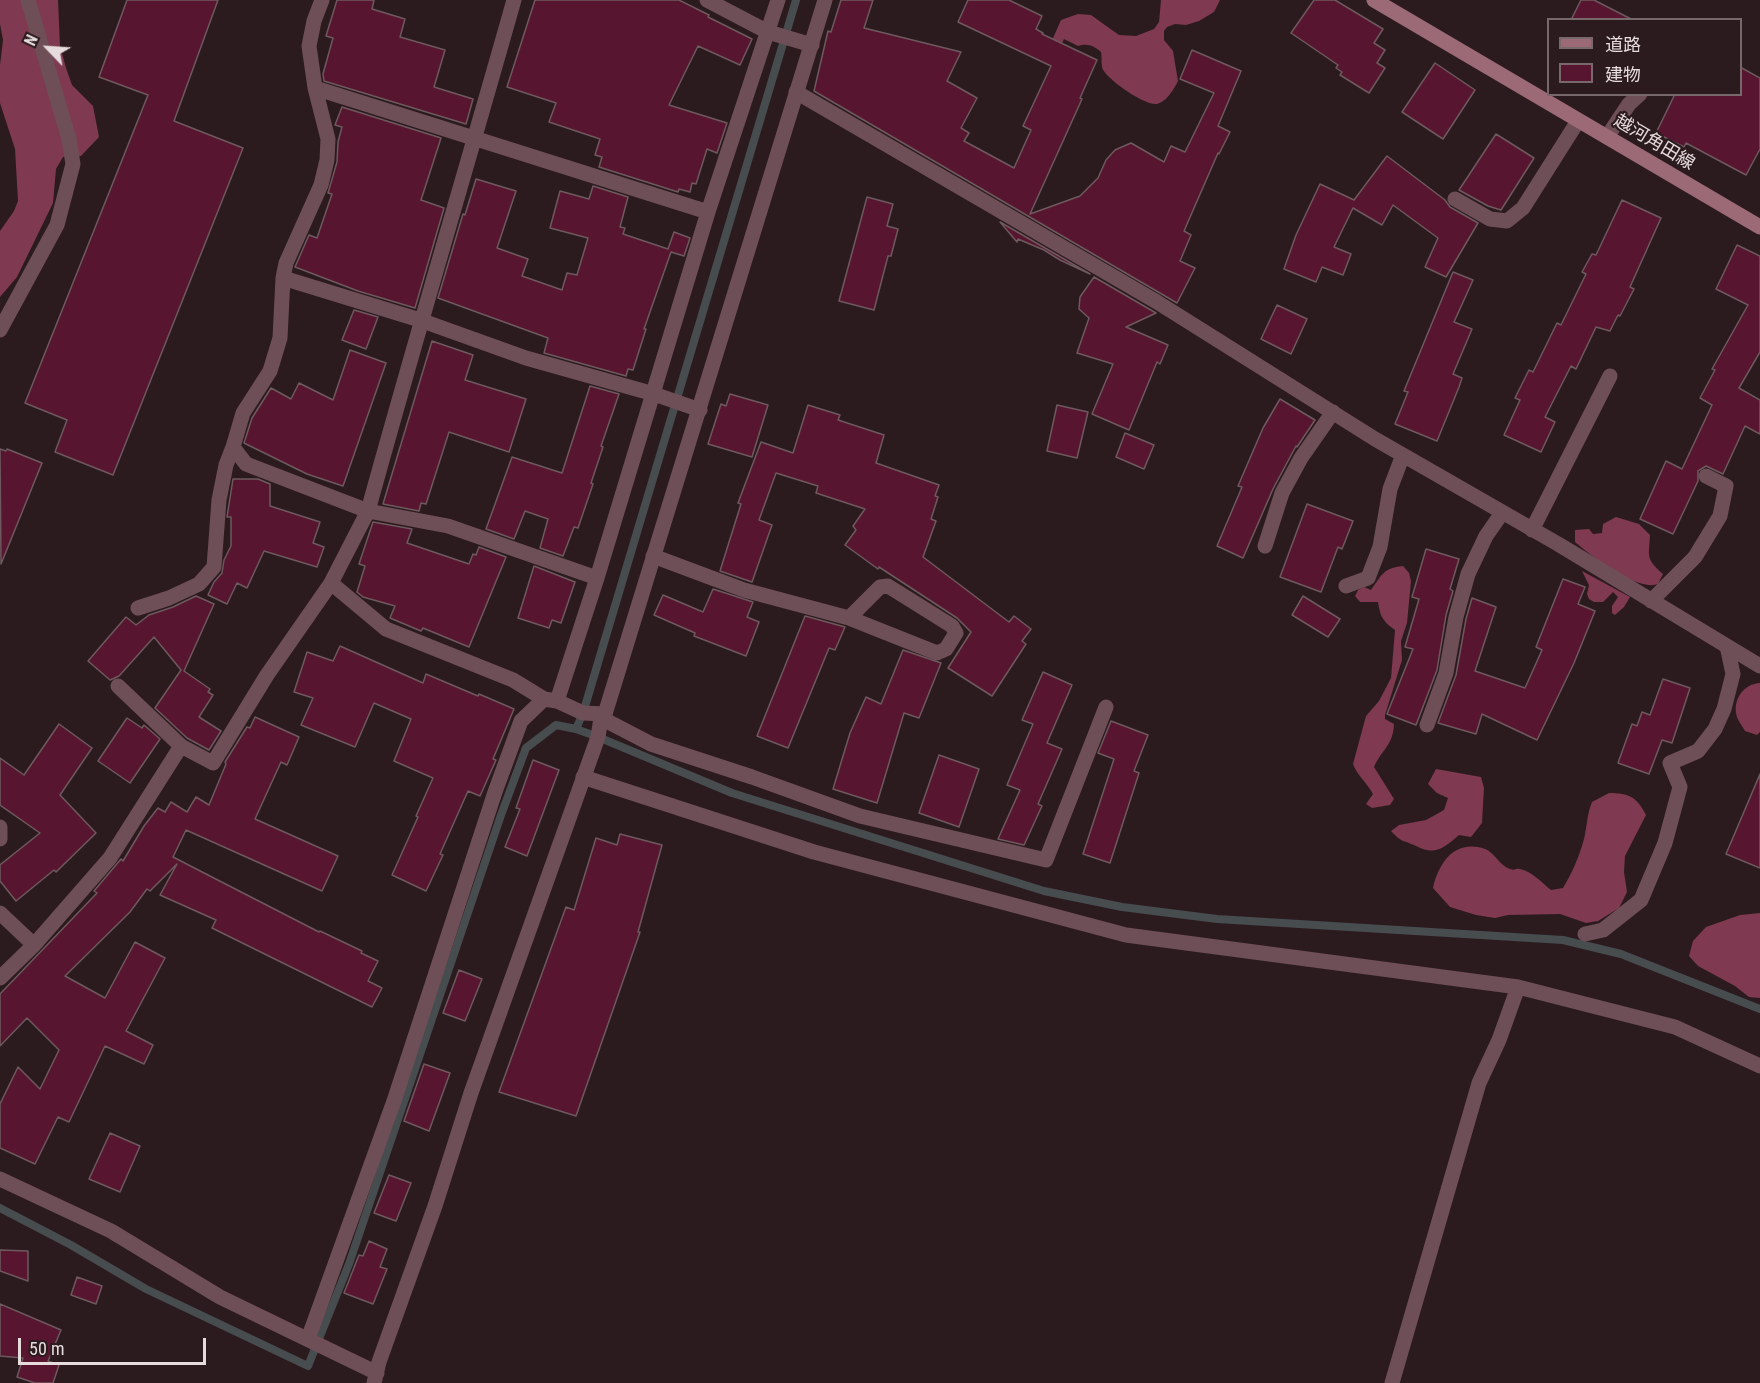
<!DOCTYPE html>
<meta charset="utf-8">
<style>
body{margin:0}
#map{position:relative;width:1760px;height:1383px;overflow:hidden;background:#2b1b1f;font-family:"Roboto Condensed","Noto Sans JP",sans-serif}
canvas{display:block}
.legend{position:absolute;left:1547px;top:18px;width:195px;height:78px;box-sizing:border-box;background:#2b1b1f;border:2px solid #76686b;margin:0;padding:8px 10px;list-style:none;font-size:18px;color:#e6dbdd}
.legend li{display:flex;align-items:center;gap:12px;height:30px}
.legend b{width:30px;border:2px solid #76686b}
.north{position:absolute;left:18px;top:18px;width:60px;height:60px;-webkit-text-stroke:4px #2b1b1f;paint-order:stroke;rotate:295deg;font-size:16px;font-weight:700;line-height:24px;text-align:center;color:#e6dbdd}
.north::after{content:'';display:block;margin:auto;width:21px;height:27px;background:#e6dbdd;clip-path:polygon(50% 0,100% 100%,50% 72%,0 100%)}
.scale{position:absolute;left:18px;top:1338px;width:188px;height:27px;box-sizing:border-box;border:3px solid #e6dbdd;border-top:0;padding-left:8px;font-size:18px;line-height:21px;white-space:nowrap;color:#e6dbdd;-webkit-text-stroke:4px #2b1b1f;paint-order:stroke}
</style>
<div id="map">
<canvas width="1760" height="1383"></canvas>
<ul class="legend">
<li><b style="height:8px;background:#9c6977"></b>道路</li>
<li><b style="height:16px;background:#58152f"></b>建物</li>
</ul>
<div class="north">N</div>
<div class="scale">50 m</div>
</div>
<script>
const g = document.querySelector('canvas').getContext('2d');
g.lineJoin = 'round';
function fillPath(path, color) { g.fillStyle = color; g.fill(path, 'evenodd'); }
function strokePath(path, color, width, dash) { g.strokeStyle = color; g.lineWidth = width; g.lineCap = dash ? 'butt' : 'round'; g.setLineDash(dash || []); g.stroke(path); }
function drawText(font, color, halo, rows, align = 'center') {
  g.font = font + ' "Roboto Condensed","Noto Sans JP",sans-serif'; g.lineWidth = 4.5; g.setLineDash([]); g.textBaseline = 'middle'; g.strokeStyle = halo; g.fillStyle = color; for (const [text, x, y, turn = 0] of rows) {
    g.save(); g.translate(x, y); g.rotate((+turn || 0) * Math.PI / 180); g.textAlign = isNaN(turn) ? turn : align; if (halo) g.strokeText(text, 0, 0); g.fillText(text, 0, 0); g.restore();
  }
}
const forest = new Path2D(`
 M0 0H58L60 46 66 68 72 85 93 106 99 137 81 156 63 157 56 169 53 203 17 277 0 297V231L14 211 18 201 15 149 0 103V65L3 40 0 24Z
 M1161 0H1220L1214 12 1199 21 1186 25 1175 24 1167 27 1164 31V40L1173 51 1178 81C1174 89 1166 103 1156 104 1144 105 1104 78 1102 67 1101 62 1102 57 1101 52 1094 46 1088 43 1078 46L1064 39 1059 50 1050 45 1061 20 1078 14 1091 15 1119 35 1136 36 1154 29 1159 22Z
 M1616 517 1639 524 1650 535C1649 557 1645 558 1663 574L1658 584C1638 592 1591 556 1575 542V530L1589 529 1593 534 1602 533 1603 524Z
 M1403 566 1409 573 1411 581 1407 623 1401 641 1402 660 1385 715V719L1394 724C1393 746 1382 749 1374 767L1394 799 1390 805 1372 808 1366 804 1373 794C1367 783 1357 775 1353 764L1366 716 1379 701 1391 678 1395 630C1382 621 1380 615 1378 602H1360L1355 596 1358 590 1364 587 1371 590C1382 575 1383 568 1403 566Z
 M1582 571 1630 597 1624 607 1615 615 1612 613V606L1618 597 1613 592 1603 602H1594L1589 599 1587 594 1589 585Z
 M1760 683V732L1757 735 1745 731C1742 725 1737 720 1736 713 1734 698 1744 684 1760 683Z
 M1436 769 1481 777 1484 788 1482 823 1471 837 1459 835C1444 848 1435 856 1416 846 1402 839 1403 844 1391 831L1399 825 1426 820 1444 810 1448 798 1437 793 1428 784Z
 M1609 793C1629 793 1637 797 1646 815L1625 856 1624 872 1627 892 1619 908 1598 921 1586 923 1560 914 1508 915 1495 918 1476 915 1450 907 1433 888C1439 862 1455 839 1485 849 1494 852 1500 866 1510 869 1516 871 1514 868 1520 869 1532 871 1542 883 1551 890L1563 888C1572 873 1579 857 1584 839 1587 826 1587 814 1592 802Z
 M1760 913V998L1749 997 1735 986 1698 966 1689 956 1693 941 1706 927 1740 915Z`);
const stream = new Path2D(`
 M576 729 583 713 796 0
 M0 1208 71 1245 146 1289 308 1366 349 1264 501 815 526 748 556 725 576 729 598 737 732 793 1044 891 1122 907 1217 919 1563 940 1621 954 1760 1009`);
const building = new Path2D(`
 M127 0H218L174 121 243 148 113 475 55 452 67 420 25 403 148 95 99 77Z
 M337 0H374L372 9 405 19 400 37 445 50 434 87 473 99 466 124 324 81 323 74 333 38 326 36Z
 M535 0H679L709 15 708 17 752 39 740 65 698 46 669 105 727 123 717 153 707 149 696 184 692 183 690 192 679 189 678 192 599 167 602 157 595 155 600 139 549 122 556 103 507 87Z
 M841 0H873L864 28 961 52 947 81 977 98 961 128 969 133 964 141 1014 168 1031 130 1023 126 1051 66 958 22 968 0H1009L1042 16 1036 29 1043 33 1042 34 1097 60 1080 98 1082 99 1030 214 1080 196 1098 178 1106 160 1115 150 1131 143 1164 162 1171 146 1185 152 1214 93 1180 79 1192 50 1241 71 1218 126 1230 132 1219 154 1218 153 1184 231 1191 235 1180 261 1195 268 1177 303 814 91 828 31 831 32Z
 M1314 0H1335L1383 29 1374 43 1385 50 1377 63 1385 68 1369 93 1340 75 1342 72 1336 68 1338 65 1291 33Z
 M1581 0H1594L1633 20H1571Z
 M1435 63 1475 90 1443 139 1402 112Z
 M1740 67 1760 78V149L1746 175 1686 143 1684 147 1656 133 1675 94H1740Z
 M342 107 441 138 421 200 444 208 415 308 358 291 295 267 309 235 317 238 332 194 328 193 337 162 338 142 342 127 335 125Z
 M1496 134 1534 158 1501 210 1488 206 1459 190Z
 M1387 156 1445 200 1450 207 1478 223 1446 277 1425 267 1438 238 1393 205 1382 225 1353 208 1334 247 1351 254 1343 275 1322 267 1316 282 1284 269 1296 235 1320 184 1354 200Z
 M476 179 516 191 497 248 528 259 522 276 562 290 567 273 577 275 588 238 550 228 560 191 589 199 593 186 628 197 620 227 625 228 623 234 668 249 674 232 690 238 684 256 671 252 644 329H646L633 370 628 369 626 376 544 353 548 338 438 298 463 214 465 215Z
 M867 197 893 204 887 226 898 229 891 256H888L874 310 839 301Z
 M1622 200 1661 218 1630 287 1634 289 1620 316 1618 315 1610 331 1596 327 1576 369 1571 366 1545 417 1555 422 1541 452 1504 435 1520 400 1515 398 1529 370 1533 372 1557 323 1561 325 1586 274 1582 272 1592 254 1596 255Z
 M1000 222 1090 274 1060 260 1044 250 1018 239 1017 242Z
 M1737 245 1760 256V352L1739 388 1760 400V434L1745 426 1723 474 1706 466 1698 471V481L1673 534 1640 519 1666 461 1682 469 1712 405 1700 398 1715 370 1712 369 1748 305 1716 289Z
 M1453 272 1473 280 1454 322 1472 329 1453 374 1462 378 1459 387 1437 441 1395 424 1408 392 1404 391Z
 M1094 277 1156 313 1126 327 1168 345 1160 364 1157 362 1129 430 1092 414 1113 364 1077 353 1089 318 1079 309 1080 297Z
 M1277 305 1307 319 1291 354 1261 339Z
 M354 310 378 317 366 349 342 340Z
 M432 341 473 355 465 380 526 399 509 452 449 432 426 504 421 503 419 511 383 504Z
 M350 350 386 363 343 486 307 474 244 443 252 418 271 388 291 399 299 383 333 400Z
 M590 386 619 394 601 446 603 447 591 483 593 484 578 528 574 527 563 556 540 548 548 519 525 511 514 539 486 529 512 457 562 473Z
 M730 394 768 405 752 457 708 444 721 404 726 406Z
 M1280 399 1315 420 1297 447 1296 446 1273 489 1243 558 1217 546 1242 487 1238 486 1263 428Z
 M808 405 840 415 838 420 884 435 876 463 939 485 935 496 938 497 931 519 936 521 923 557 1009 622 1014 616 1031 629 1022 641 1026 644 992 696 948 668 971 632 957 618 879 567 878 569 845 545 856 530 853 526 865 509 816 493 818 486 776 473 759 520 772 525 752 582 720 571 741 504 738 503 761 442 793 453Z
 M1057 405 1088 412 1077 458 1047 451Z
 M1125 433 1154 445 1144 469 1116 457Z
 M0 449 6 451 7 449 42 463 1 564Z
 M233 479H258L270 484V506L320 522 313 543 324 547 317 567 264 551 247 588 237 583 227 604 208 595 214 582 222 573 224 560 231 546V517H227Z
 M1307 504 1353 521 1342 549 1338 547 1321 592 1280 577Z
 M373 522 412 529 407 543 469 564 473 554 476 555 479 547 506 557 469 647 423 628 421 631 390 618 395 606 363 597 357 592 365 566 359 564Z
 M1426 549 1459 559 1450 589 1453 591 1446 615 1437 670 1416 725 1387 714 1413 649 1405 647 1419 599 1412 597Z
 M534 566 575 582 561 623 552 620 549 628 518 618Z
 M1563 579 1585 587 1578 604 1595 611 1574 663 1537 740 1482 714 1476 734 1438 723 1456 675 1466 619 1472 598 1496 607 1475 671 1525 688 1542 650 1536 647Z
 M713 589 753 602 747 617 759 622 746 656 694 636 695 633 654 615 663 595 703 612Z
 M196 596 214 604 184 671 210 689 208 692 213 695 199 717 221 731 209 750 187 738 155 708 181 670 154 637 119 676 110 680 88 661 126 617 136 625 149 615 173 607Z
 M1303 596 1340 619 1328 637 1292 615Z
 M805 616 845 627 835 650 829 648 788 748 757 736Z
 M340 646 423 683 426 674 478 696 479 694 514 709 493 759 496 760 480 796 468 791 440 854 443 855 426 891 392 875 418 817 416 816 433 778 394 761 411 719 374 703 355 747 301 725 313 698 294 692 307 652 333 661Z
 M903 650 941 663 919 718 904 713 877 803 833 789 850 733 866 697 881 704Z
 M1043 672 1072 685 1047 743 1062 749 1038 804 1042 806 1024 845 998 839 1020 790 1007 785 1033 724 1022 720Z
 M1663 679 1690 688 1672 743 1662 740 1649 774 1618 763 1632 724 1637 726 1642 712 1650 715Z
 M255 717 299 737 287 765 281 762 255 819 338 856 322 891 186 830 173 857 319 932 320 931 362 951 361 953 378 961 368 981 382 988 372 1007 212 928 216 920 160 895 177 864 150 891 147 889 130 912 65 976 105 998 135 942 165 958 126 1031 153 1045 144 1064 105 1046 69 1122 58 1117 35 1164 0 1148V1104L18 1067 40 1089 59 1050 27 1018 0 1046V994L97 893 94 891 121 859 123 861 144 826 158 808 165 812 171 802 187 812 196 797 209 805 226 764 225 762 247 727 250 728Z
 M127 718 142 728 144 725 160 739 130 783 98 761Z
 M1111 721 1148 735 1134 771 1139 773 1110 863 1083 854 1114 759 1098 753Z
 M59 724 92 748 60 795 96 833 56 872 54 870 16 901 0 881V865L40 833 0 805V758L24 775Z
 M939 755 979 769 959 827 919 813Z
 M533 760 559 770 527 856 505 847 520 809 516 808Z
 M1760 774V868L1726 854Z
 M620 834 662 845 638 932H640L576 1116 499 1092 566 907 574 910 596 838 617 845Z
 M459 970 482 979 465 1021 443 1013Z
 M424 1064 450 1073 429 1131 404 1121Z
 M110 1133 140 1146 120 1192 89 1179Z
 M389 1175 411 1183 396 1221 374 1213Z
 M369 1241 387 1249 380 1267 387 1269 373 1304 344 1293 359 1255 363 1256Z
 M0 1250 28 1251V1281L0 1271Z
 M77 1277 102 1286 96 1304 71 1295Z
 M0 1304 61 1330 48 1361 59 1365 53 1383H35L17 1377 23 1358 0 1356Z`);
const minor = new Path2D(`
 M514 0C466 170 415 340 368 511L448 526 597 578
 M707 0 768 32 812 45
 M315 88 708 212
 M796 92 1157 302 1375 439 1558 544 1760 666
 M1607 137 1629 104 1640 94
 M1455 199 1490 219 1507 221 1523 208 1578 121
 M283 278 420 320 526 358 654 394 700 410
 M0 330 57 225 73 164 69 139 28 0
 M1532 530 1610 376
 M1265 546 1282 493 1301 458 1333 412
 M653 556 744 590 849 618 937 653 946 649 956 633 952 626 888 586 880 587 849 618
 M331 583 386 629 513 680 544 699
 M1346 586 1368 578 1380 547 1390 489 1403 455
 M1651 601 1695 557 1720 516 1726 486 1706 476
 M138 608 169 598 199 584 214 567 219 500 226 465 233 447
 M118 686 181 746
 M557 701 597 578 708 212 778 0
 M601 718 651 744 752 777 860 816 1046 860 1106 707
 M1427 725 1446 673 1456 617 1468 574 1486 536 1502 513
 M583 777 814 852 1126 935 1518 987 1675 1027 1760 1066
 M0 827V839
 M0 913 34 945
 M1585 934 1603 930 1641 900 1665 843 1680 787 1670 763 1698 751 1715 729 1724 709 1733 674 1727 646
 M0 978 34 945 110 858 181 746 213 763 267 675 331 583 368 511 246 464 233 447 243 413 270 371 280 338 283 278 286 263 321 185 327 160 328 139 315 88 309 46 314 21 322 0
 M308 1339 394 1101 495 792 521 721 544 699 557 701 583 713 605 714
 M1392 1383 1479 1083 1499 1040 1518 987`);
const tertiary = new Path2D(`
 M0 1179 111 1231 220 1297 377 1373
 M374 1383 379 1362 435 1206 471 1093 598 737 601 718 605 714 825 0`);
const secondary = new Path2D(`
 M1374 0 1760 227`);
const streetNames = [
 ["越河角田線",1654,143,31]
];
fillPath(forest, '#7f3950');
strokePath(stream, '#474c4f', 8);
fillPath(building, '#58152f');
strokePath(building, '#6d595e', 1.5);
strokePath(minor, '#6f4f57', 15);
strokePath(tertiary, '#6f4f57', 15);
strokePath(secondary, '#9c6977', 15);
drawText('18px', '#e6dbdd', '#2b1b1f', streetNames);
</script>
